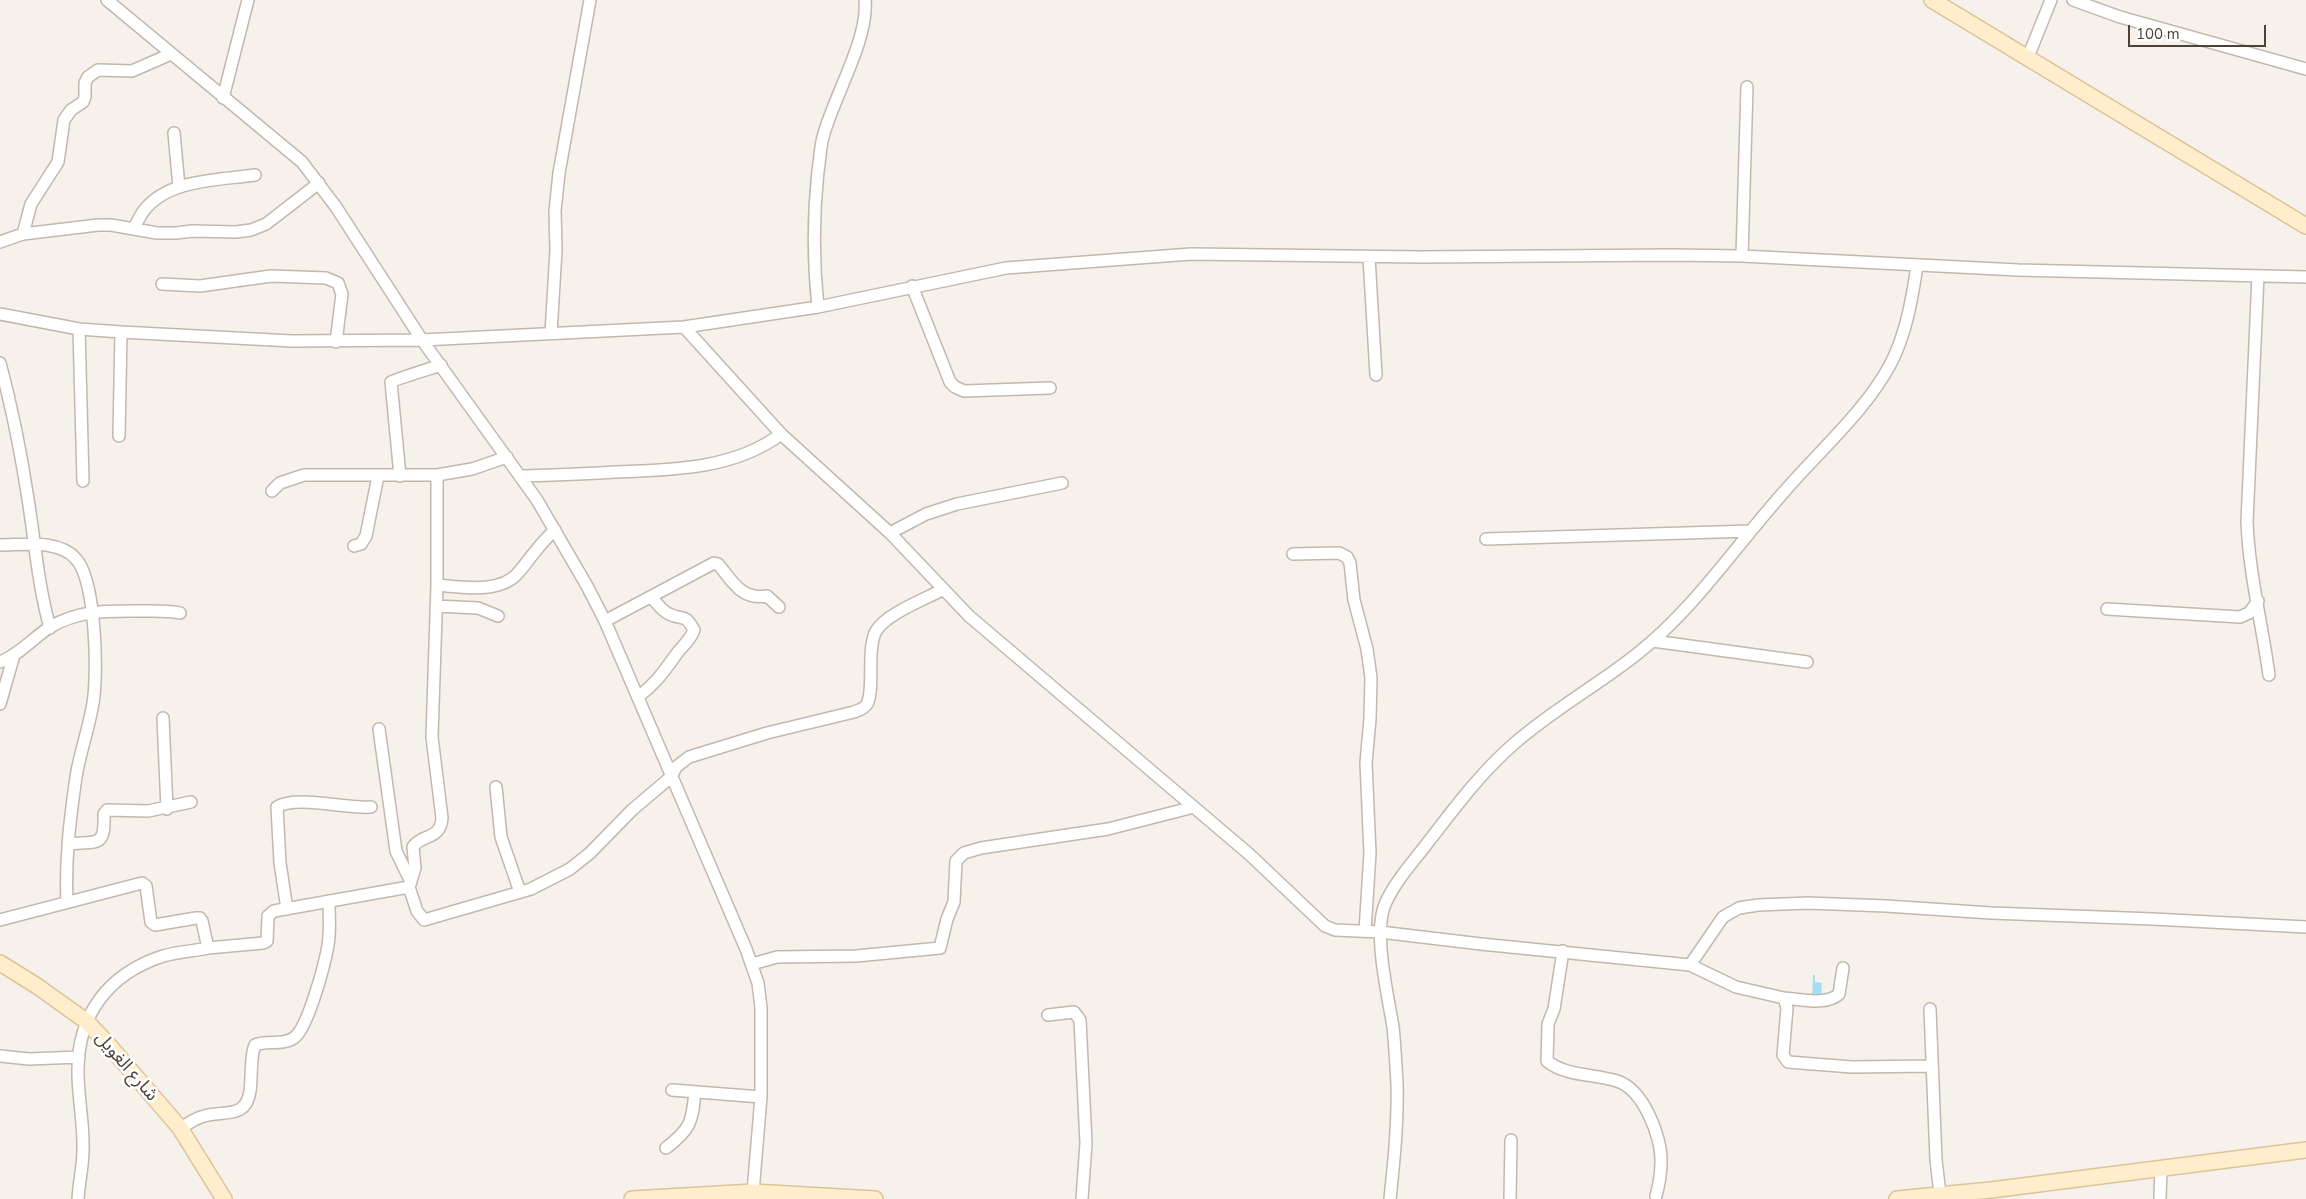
<!DOCTYPE html>
<meta charset="utf-8">
<style>
body{margin:0}
#map{position:relative;width:2306px;height:1199px;overflow:hidden;background:#f6f1eb;font-family:"Nunito Sans",sans-serif}
canvas{display:block}
.scale{position:absolute;left:2128px;top:25px;width:138px;height:22px;box-sizing:border-box;border:2px solid #4b4138;border-top:0;padding-left:6px;font-size:15px;line-height:18px;white-space:nowrap;color:#4b4138;-webkit-text-stroke:4px #fff;paint-order:stroke}
</style>
<div id="map">
<canvas width="2306" height="1199"></canvas>
<div class="scale">100 m</div>
</div>
<script>
const g = document.querySelector('canvas').getContext('2d');
g.lineJoin = 'round';
function fillPath(path, color) { g.fillStyle = color; g.fill(path, 'evenodd'); }
function strokePath(path, color, width, dash) { g.strokeStyle = color; g.lineWidth = width; g.lineCap = dash ? 'butt' : 'round'; g.setLineDash(dash || []); g.stroke(path); }
function drawText(font, color, halo, rows, align = 'center') {
  g.font = font + ' "Nunito Sans","Noto Sans Arabic",sans-serif'; g.lineWidth = 5; g.setLineDash([]); g.textBaseline = 'middle'; g.strokeStyle = halo; g.fillStyle = color; for (const [text, x, y, turn = 0] of rows) {
    g.save(); g.translate(x, y); g.rotate((+turn || 0) * Math.PI / 180); g.textAlign = isNaN(turn) ? turn : align; if (halo) g.strokeText(text, 0, 0); g.fillText(text, 0, 0); g.restore();
  }
}
const water = new Path2D(`
 M1813 975H1815V982L1822 983 1821 999H1812Z`);
const street = new Path2D(`
 M107 0 302 162 336 207 422 340 537 500 587 586 605 621 746 949 758 983 761 1008V1097L753 1192
 M2073 0 2120 17 2306 69
 M2028 57 2051 0
 M223 98 248 0
 M174 133 179 187
 M134 228C138 221 141 213 146 208 171 179 220 180 255 175
 M23 234 31 204 58 162 64 120 71 110 83 102 85 97V83L88 77 98 70 132 71 171 54
 M0 242 23 234 98 225H111L157 233H176L192 231 236 232 251 230 266 224 319 183
 M1742 256 1747 87
 M1369 257 1376 375
 M2258 276 2247 522C2249 573 2262 624 2269 675
 M162 284 200 286 271 276 326 278 338 283 342 294 336 342
 M912 286 950 382 955 387 964 391 1050 388
 M818 307C813 261 813 217 818 171 820 160 820 148 823 137 833 98 869 39 865 0
 M0 314 79 329 121 332 292 341 422 340 684 327 818 307 1006 268 1191 254 1421 257 1672 255 1742 256 2018 270 2306 277
 M684 327 781 434 890 533 969 616 1249 854 1325 926 1335 930 1380 932 1481 944 1690 965 1736 987 1784 998 1787 1008 1783 1055 1788 1062 1852 1067 1932 1066
 M79 329 83 481
 M551 333 556 250 555 211 559 173 590 0
 M0 363C12 408 21 453 28 499 35 542 38 585 50 628
 M119 436 121 332
 M400 476 391 382C393 380 432 368 441 365
 M521 476C552 475 584 474 616 472 672 470 735 469 781 434
 M272 491 280 483 304 475H437
 M890 533 926 514 957 504 1062 483
 M1486 539 1751 531
 M0 545C23 545 59 539 76 559 96 581 98 674 93 703 89 728 80 752 76 777 70 819 65 860 67 902
 M354 546 361 544 366 536 378 476
 M1293 554 1339 553 1347 557 1350 563 1354 600 1367 649 1371 678 1370 719 1366 763 1370 853 1365 931
 M437 585C462 587 500 594 518 573 532 557 538 545 555 530
 M436 606 478 608 498 616
 M2107 609 2240 617 2249 613 2258 601
 M605 621 714 563 718 564C733 582 741 600 767 596L779 607
 M1653 641 1807 662
 M0 662C19 655 33 638 50 627 80 610 105 611 138 611 153 611 166 610 180 613
 M638 697C655 684 663 673 675 656 682 646 690 641 694 630 684 612 683 621 669 614 662 611 656 602 651 597
 M0 704 14 655
 M163 718 167 809
 M379 729 396 851 411 882
 M496 787 501 837 520 892
 M68 844C98 841 105 848 104 814L107 810 148 811 191 802
 M409 887 415 868 413 847C422 833 440 841 442 818L432 737 437 585V475L472 469 507 457
 M287 909 280 863 277 807C297 795 345 809 371 807
 M0 920 142 883 146 886 151 922 155 925 196 918H200L202 921 208 948C194 951 177 952 163 956 108 974 77 1015 78 1073 78 1099 84 1124 83 1150 83 1166 79 1182 78 1199
 M208 948 263 943 267 941 268 916 274 911 409 887 417 911 424 920 531 889 570 869 590 853 632 810 671 777 676 767 689 757 767 733 854 712C859 710 864 709 867 704 875 689 866 650 876 631 886 614 925 599 942 590
 M1563 951 1554 1009 1548 1024 1547 1061C1565 1076 1594 1074 1617 1081 1643 1089 1662 1137 1661 1162 1661 1174 1659 1185 1656 1196
 M752 964 777 957 856 956 940 948 947 919 954 902 956 861 964 853 981 848 1108 829 1194 807
 M1690 965 1723 917 1739 908 1758 905 1808 903 1886 906 1991 913 2153 919 2306 927
 M1784 998C1800 999 1826 1006 1839 994L1843 968
 M1930 1009 1936 1160 1940 1194
 M1048 1015 1074 1012 1080 1020 1086 1143 1082 1199
 M0 1056 29 1059 79 1057
 M672 1090 761 1097
 M180 1128C187 1125 194 1119 201 1117 221 1109 246 1121 250 1091 252 1078 250 1056 255 1045 267 1040 285 1046 295 1037 309 1025 328 955 329 936 330 924 329 913 329 901
 M666 1148C691 1129 692 1122 695 1092
 M1390 1199C1394 1161 1398 1122 1397 1084 1396 1065 1395 1046 1393 1027 1388 995 1372 930 1386 902 1396 880 1414 861 1429 841 1456 806 1482 771 1516 742 1554 709 1598 685 1637 654 1695 608 1734 548 1783 493 1818 452 1864 413 1890 365 1906 335 1912 299 1917 266
 M1510 1199 1511 1140
 M2160 1199 2161 1168`);
const secondary = new Path2D(`
 M1932 0 2306 226
 M0 963 37 986 86 1021 107 1043 180 1128 224 1199
 M632 1199 753 1192 875 1199
 M1897 1199 1991 1190 2306 1150`);
const streetNames = [
 ["شارع الغويل",126,1067,49]
];
fillPath(water, '#a4def6');
strokePath(street, '#c3b8ac', 14);
strokePath(secondary, '#dcc39a', 18);
strokePath(street, '#fff', 11);
strokePath(secondary, '#ffedcc', 15);
drawText('18px', '#4b4138', '#fff', streetNames);
</script>
